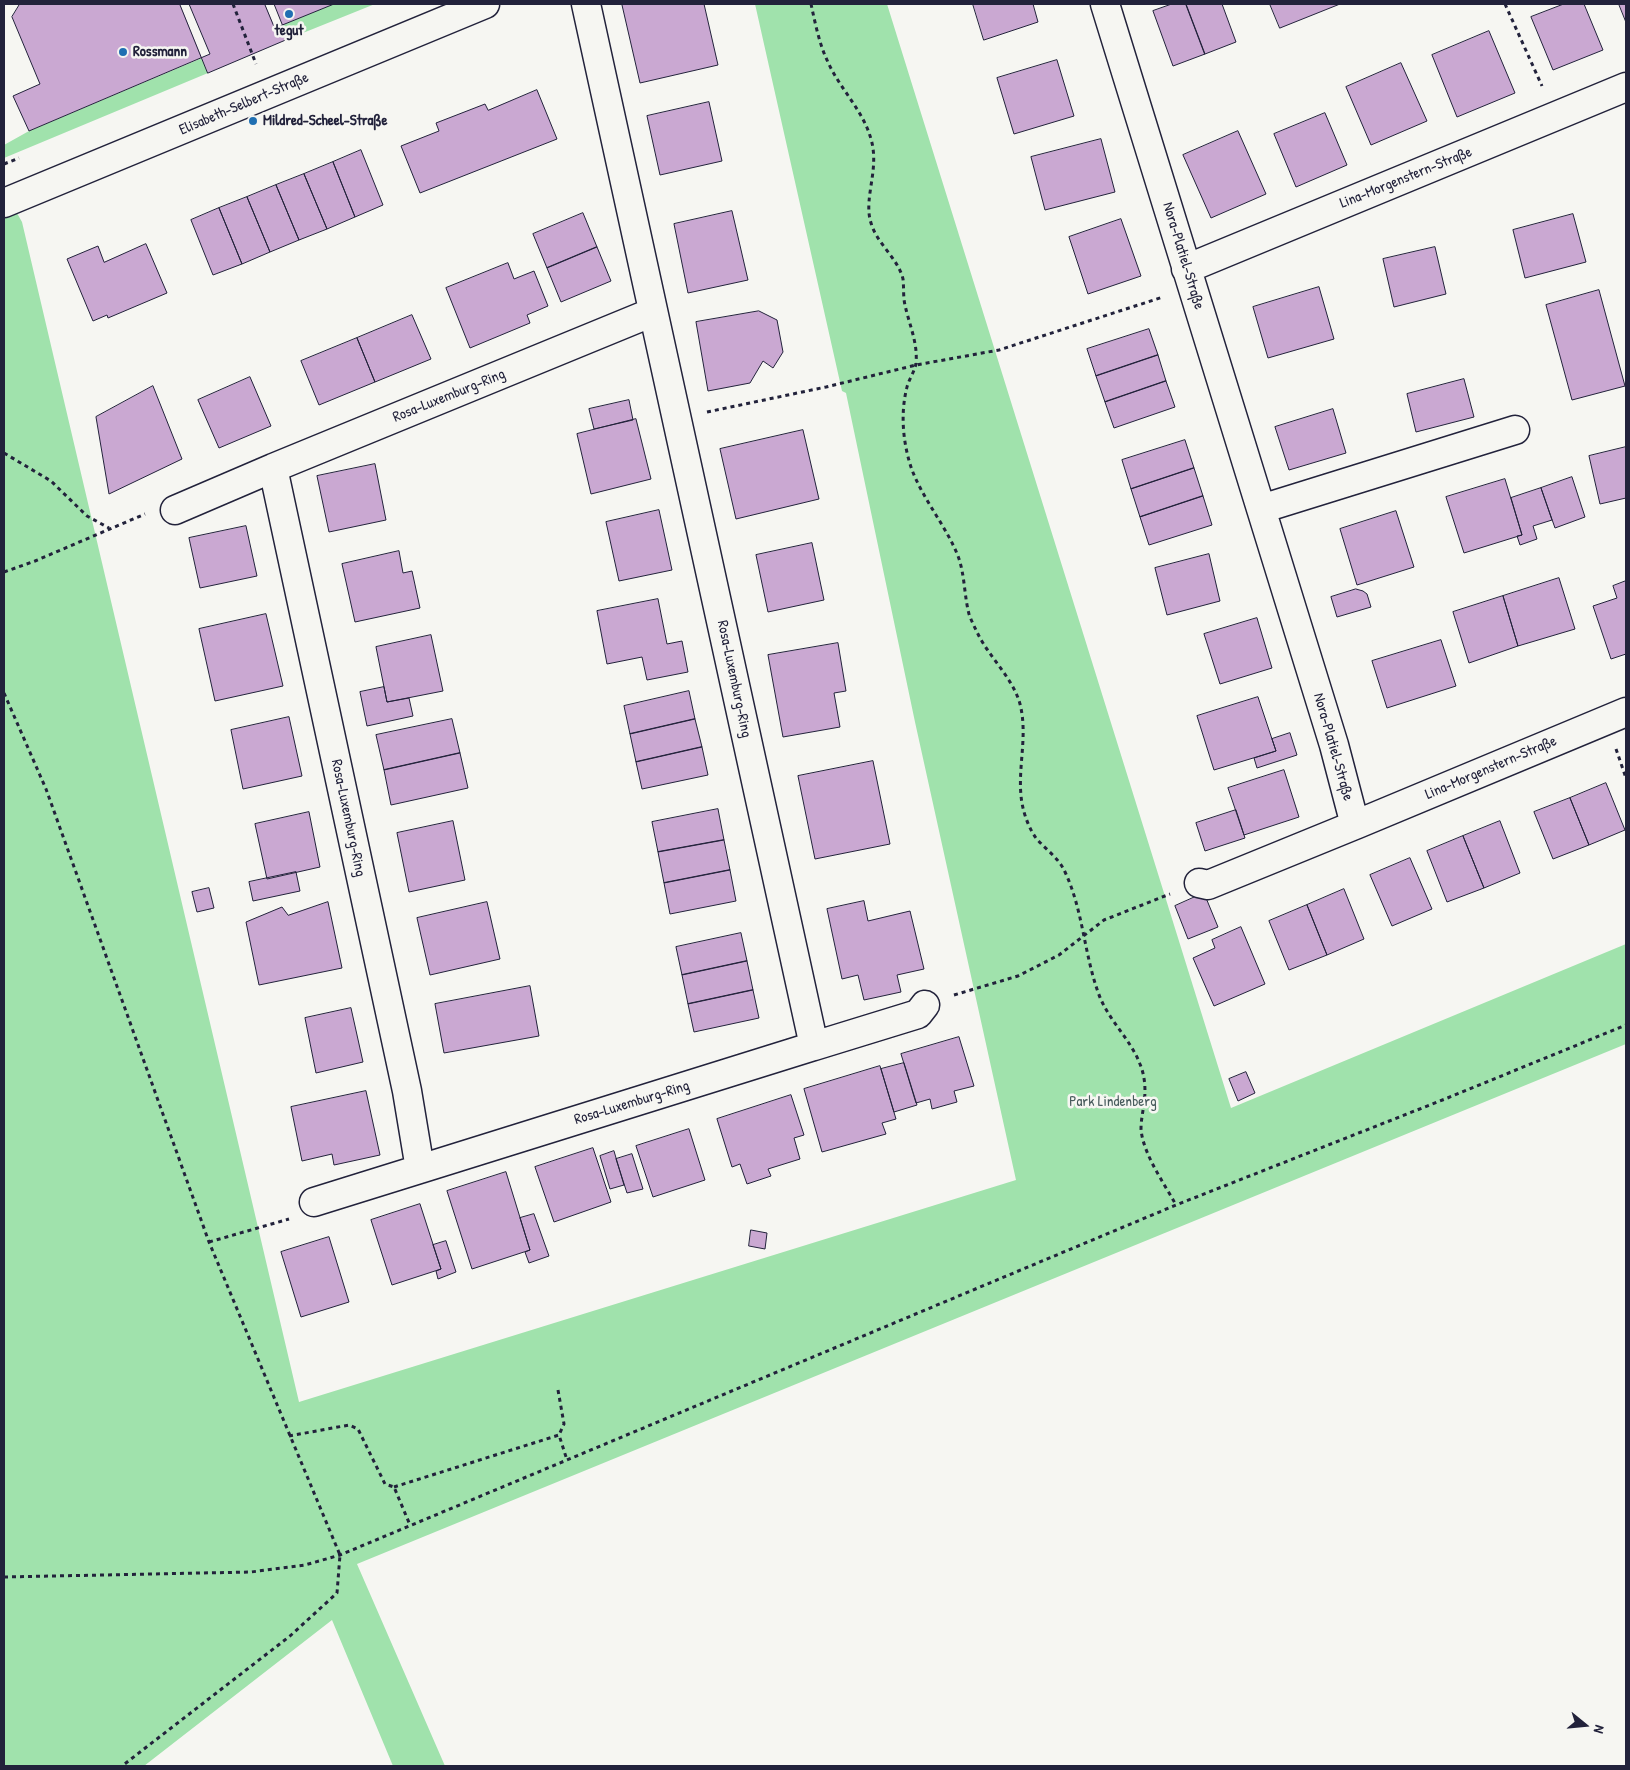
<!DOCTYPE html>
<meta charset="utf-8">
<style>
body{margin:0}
#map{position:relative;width:1630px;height:1770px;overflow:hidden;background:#f6f6f2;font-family:"Patrick Hand",sans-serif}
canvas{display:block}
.frame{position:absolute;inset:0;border:5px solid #22223b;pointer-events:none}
.north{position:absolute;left:1560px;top:1700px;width:50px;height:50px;-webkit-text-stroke:4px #f6f6f2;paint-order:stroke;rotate:107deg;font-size:14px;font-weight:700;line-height:20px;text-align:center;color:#22223b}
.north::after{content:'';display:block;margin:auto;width:18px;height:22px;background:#22223b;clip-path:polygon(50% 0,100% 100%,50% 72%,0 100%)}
</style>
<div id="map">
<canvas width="1630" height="1770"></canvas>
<div class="frame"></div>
<div class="north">N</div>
</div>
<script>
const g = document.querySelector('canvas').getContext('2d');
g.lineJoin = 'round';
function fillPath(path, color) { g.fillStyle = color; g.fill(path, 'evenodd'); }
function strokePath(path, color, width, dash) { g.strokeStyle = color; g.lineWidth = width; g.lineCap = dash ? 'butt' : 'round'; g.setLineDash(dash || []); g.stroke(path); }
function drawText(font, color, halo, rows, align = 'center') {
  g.font = font + ' "Patrick Hand",sans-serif'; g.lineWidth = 5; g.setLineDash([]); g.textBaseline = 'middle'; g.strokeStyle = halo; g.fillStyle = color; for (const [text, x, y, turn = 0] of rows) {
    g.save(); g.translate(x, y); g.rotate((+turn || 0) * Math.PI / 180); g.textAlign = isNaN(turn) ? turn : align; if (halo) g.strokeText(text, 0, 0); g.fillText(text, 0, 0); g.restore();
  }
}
const green = new Path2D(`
 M334 4H375L288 39 282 25Z
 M755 4H887L1231 1108 1626 944V1044L357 1564 445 1766H393L332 1620 144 1766H4V190L22 222 299 1402 1016 1180 915 722 846 393 842 391Z
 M202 58 208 73 4 158V145L29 131Z`);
const building = new Path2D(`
 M20 4H189L210 54 29 131 13 96 40 84 12 17Z
 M180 4H274L288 39 208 73Z
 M265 4H334L275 28Z
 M627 4H704L718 65 640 83 622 5Z
 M973 4H1033L1038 22 984 40Z
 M1172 4H1186L1205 54 1173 66 1153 11Z
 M1186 4H1222L1236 42 1205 54Z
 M1270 4H1340L1280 28Z
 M1564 4H1584L1603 50 1553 70 1531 17Z
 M1619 4H1626V22Z
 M1489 31 1515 93 1457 117 1432 55Z
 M1057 60 1074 116 1014 134 997 78Z
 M1401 63 1427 121 1371 145 1346 87Z
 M537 90 557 139 420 193 401 146 439 131 436 123 485 104 488 110Z
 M709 102 722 161 660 175 647 116Z
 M1325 113 1347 165 1296 187 1274 134Z
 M1238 131 1266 194 1211 218 1183 155Z
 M1101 139 1115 192 1045 210 1031 157Z
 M361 150 383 205 355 217 333 162Z
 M333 162 355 217 327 229 304 174Z
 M304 174 327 229 299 240 276 185Z
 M276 185 299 240 270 252 247 197Z
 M247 197 270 252 242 264 219 208Z
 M219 208 242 264 213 275 191 220Z
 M732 211 748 280 688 293 674 224Z
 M583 213 597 247 547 268 533 234Z
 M1573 214 1586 262 1525 278 1513 230Z
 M1121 219 1141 276 1088 294 1069 237Z
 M146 244 167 293 108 318 107 315 93 321 67 259 98 246 104 262Z
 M597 247 611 281 561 302 547 268Z
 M1435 247 1446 294 1394 307 1383 259Z
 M508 263 514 279 534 271 548 306 527 315 530 323 470 348 446 288Z
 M1319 287 1334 339 1268 358 1253 307Z
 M1599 290 1625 386 1572 400 1546 305Z
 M759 311 777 320 783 352 773 368 763 361 750 383 708 391 696 322Z
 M412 315 431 359 375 382 357 338Z
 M1149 329 1158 355 1096 376 1087 349Z
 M357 338 375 382 319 405 301 361Z
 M1158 355 1166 381 1105 402 1096 376Z
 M250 377 271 426 219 448 198 400Z
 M1464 379 1474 417 1416 432 1407 394Z
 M1166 381 1175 407 1114 428 1105 402Z
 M153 386 182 459 109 494 96 417Z
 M629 400 633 420 594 429 589 409Z
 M1333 409 1346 453 1289 470 1275 427Z
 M636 419 651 479 591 494 577 434Z
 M803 430 819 499 736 519 720 449Z
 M1185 440 1194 468 1131 489 1122 460Z
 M1626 447V498L1600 504 1589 456Z
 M375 464 386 520 329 532 317 476Z
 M1194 468 1203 496 1140 517 1131 489Z
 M1572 477 1585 517 1555 528 1541 488Z
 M1505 479 1522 535 1464 553 1446 497Z
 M1541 488 1552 520 1533 526 1537 539 1520 545 1517 536 1522 535 1511 498Z
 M1203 496 1212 525 1149 545 1140 517Z
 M659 510 672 570 619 581 606 522Z
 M1396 511 1414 567 1357 585 1340 529Z
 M246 526 257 576 200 588 189 538Z
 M812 543 824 600 768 612 756 555Z
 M399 551 403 573 412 571 420 608 355 622 342 564Z
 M1209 554 1220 601 1167 615 1155 568Z
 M1559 578 1575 629 1518 646 1503 596Z
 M1626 581V654L1611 659 1593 606 1617 598 1613 586Z
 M1356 589 1363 591 1367 594 1371 607 1337 617 1331 597Z
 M1503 596 1518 646 1469 663 1453 612Z
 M658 599 667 644 682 641 688 672 647 680 642 657 607 664 597 611Z
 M266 614 283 686 215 701 199 629Z
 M1257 618 1272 668 1220 684 1204 634Z
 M431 635 443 691 387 702 376 647Z
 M1441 640 1456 686 1387 708 1372 661Z
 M838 643 846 691 834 693 840 727 783 737 768 655Z
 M384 687 387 702 409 698 413 716 367 726 360 692Z
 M689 691 695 719 630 734 624 706Z
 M1258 697 1276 751 1214 770 1197 716Z
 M289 717 302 776 243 789 231 730Z
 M452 719 460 753 384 770 376 735Z
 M695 719 702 747 636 762 630 734Z
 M1290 733 1297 755 1257 768 1254 758 1276 751 1272 739Z
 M702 747 708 775 642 789 636 762Z
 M460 753 468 788 391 805 384 770Z
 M873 761 890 844 815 859 798 776Z
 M1284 770 1299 817 1244 835 1228 788Z
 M1606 783 1625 830 1589 845 1570 798Z
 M1570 798 1589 845 1553 859 1534 812Z
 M718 809 724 840 658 852 652 822Z
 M1236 810 1245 838 1205 851 1196 823Z
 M309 812 320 867 267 879 255 824Z
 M453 821 465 880 409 892 397 833Z
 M1500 821 1520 873 1484 888 1463 836Z
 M1463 836 1484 888 1447 902 1427 851Z
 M724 840 730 870 664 883 658 852Z
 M1410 858 1432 909 1392 926 1370 875Z
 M730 870 736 901 670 914 664 883Z
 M296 872 300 891 253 901 249 882Z
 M209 888 214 908 197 912 192 892Z
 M1344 889 1364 939 1327 955 1307 905Z
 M1204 893 1218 927 1188 939 1175 906Z
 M864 901 868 921 910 911 924 969 897 975 901 992 864 1000 858 975 842 979 827 909Z
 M328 902 342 968 259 985 246 922 282 907 288 915Z
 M487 902 500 959 430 975 417 918Z
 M1307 905 1327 955 1289 970 1269 921Z
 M1241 927 1265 984 1214 1006 1193 958 1215 948 1212 940Z
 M741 933 747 961 682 975 676 947Z
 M747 961 753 990 688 1004 682 975Z
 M530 986 539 1036 444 1053 435 1004Z
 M753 990 759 1018 694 1032 688 1004Z
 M351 1008 363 1062 316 1073 305 1018Z
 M959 1037 974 1086 954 1091 957 1102 932 1109 930 1099 916 1103 901 1054Z
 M904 1063 917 1105 894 1112 881 1069Z
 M880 1066 896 1119 882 1123 886 1134 822 1152 804 1089Z
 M1246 1072 1255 1093 1238 1101 1229 1079Z
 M366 1091 380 1155 334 1165 332 1154 302 1161 291 1107Z
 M791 1095 804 1135 794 1138 800 1159 768 1169 771 1176 747 1184 740 1164 732 1167 717 1119Z
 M689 1129 705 1180 653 1197 636 1146Z
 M593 1148 611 1202 554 1222 535 1167Z
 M614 1151 624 1185 610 1189 600 1156Z
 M632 1154 643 1189 627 1193 616 1159Z
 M506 1172 530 1250 472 1269 447 1191Z
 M420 1204 441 1269 392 1285 371 1220Z
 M534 1214 549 1256 529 1263 525 1252 530 1250 520 1218Z
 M751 1230 767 1233 765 1249 749 1246Z
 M329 1237 349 1302 301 1317 281 1252Z
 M446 1241 456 1272 438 1279 436 1271 441 1269 433 1245Z`);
const path = new Path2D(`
 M233 4 256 64
 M811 4C815 22 819 43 827 60 839 88 863 110 871 139 880 170 863 198 871 223 877 244 898 258 903 279 904 288 903 297 905 305 909 324 918 343 916 363 915 371 909 379 907 387 900 414 903 444 912 470 924 501 946 526 958 556 965 575 964 595 969 614 971 620 974 626 977 632 988 656 1013 678 1020 704 1029 739 1015 774 1023 808 1025 817 1030 830 1036 838 1046 850 1059 858 1065 872 1083 910 1084 953 1098 992 1107 1019 1130 1038 1140 1064 1145 1076 1146 1090 1144 1103 1143 1112 1141 1120 1141 1129 1143 1154 1164 1183 1176 1205
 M1505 4 1542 86
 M4 164 19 158
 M707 412 826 387 916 365 999 350 1163 297
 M4 453 51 481 87 516 109 528
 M4 572 35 561 145 514
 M4 693 46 789 209 1242 340 1555 337 1593 290 1636 122 1766
 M1616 749 1626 778
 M954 995 1018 976 1059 955 1104 920 1170 894
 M209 1242 289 1219
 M558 1390 564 1424 559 1435
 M289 1436 349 1425 358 1429 385 1484 394 1487 410 1525
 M394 1487 559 1435 567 1460
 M4 1577 251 1572 305 1565 340 1555 1176 1205 1445 1099 1626 1025`);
const minor = new Path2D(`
 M586 4 814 1046 420 1169 407 1091 273 468 653 312
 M1105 4 1334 745 1355 825 1208 885 1199 883
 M4 203 485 4
 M1186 269 1626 87
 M1261 509 1515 430
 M175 510 273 468
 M1355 825 1626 712
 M814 1046 918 1014 925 1005
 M314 1202 420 1169`);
const markers = [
 [289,14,5,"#1f6fb2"],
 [123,52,5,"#1f6fb2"],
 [253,121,5,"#1f6fb2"]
];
const poiNames = [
 ["tegut",289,31,"center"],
 ["Rossmann",133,52],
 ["Mildred-Scheel-Straße",263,121]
];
const streetNames = [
 ["Elisabeth-Selbert-Straße",244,104,-23],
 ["Lina-Morgenstern-Straße",1406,178,-22],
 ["Nora-Platiel-Straße",1183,256,73],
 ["Rosa-Luxemburg-Ring",449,396,-22],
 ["Rosa-Luxemburg-Ring",734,679,78],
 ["Nora-Platiel-Straße",1333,747,74],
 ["Lina-Morgenstern-Straße",1491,768,-23],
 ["Rosa-Luxemburg-Ring",348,818,78],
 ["Rosa-Luxemburg-Ring",632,1103,-17]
];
const parkNames = [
 ["Park Lindenberg",1113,1102]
];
fillPath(green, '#a0e2ac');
fillPath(building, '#caa8d2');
strokePath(building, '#22223b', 1);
strokePath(minor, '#22223b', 31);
strokePath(path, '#22223b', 3, [4, 4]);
strokePath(minor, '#f6f6f2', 28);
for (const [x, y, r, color] of markers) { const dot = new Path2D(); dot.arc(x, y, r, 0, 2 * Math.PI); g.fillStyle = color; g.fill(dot); strokePath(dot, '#f6f6f2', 2); }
drawText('bold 15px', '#22223b', '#f6f6f2', poiNames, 'left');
drawText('15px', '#22223b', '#f6f6f2', streetNames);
drawText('15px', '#485c5d', '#f6f6f2', parkNames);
</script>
